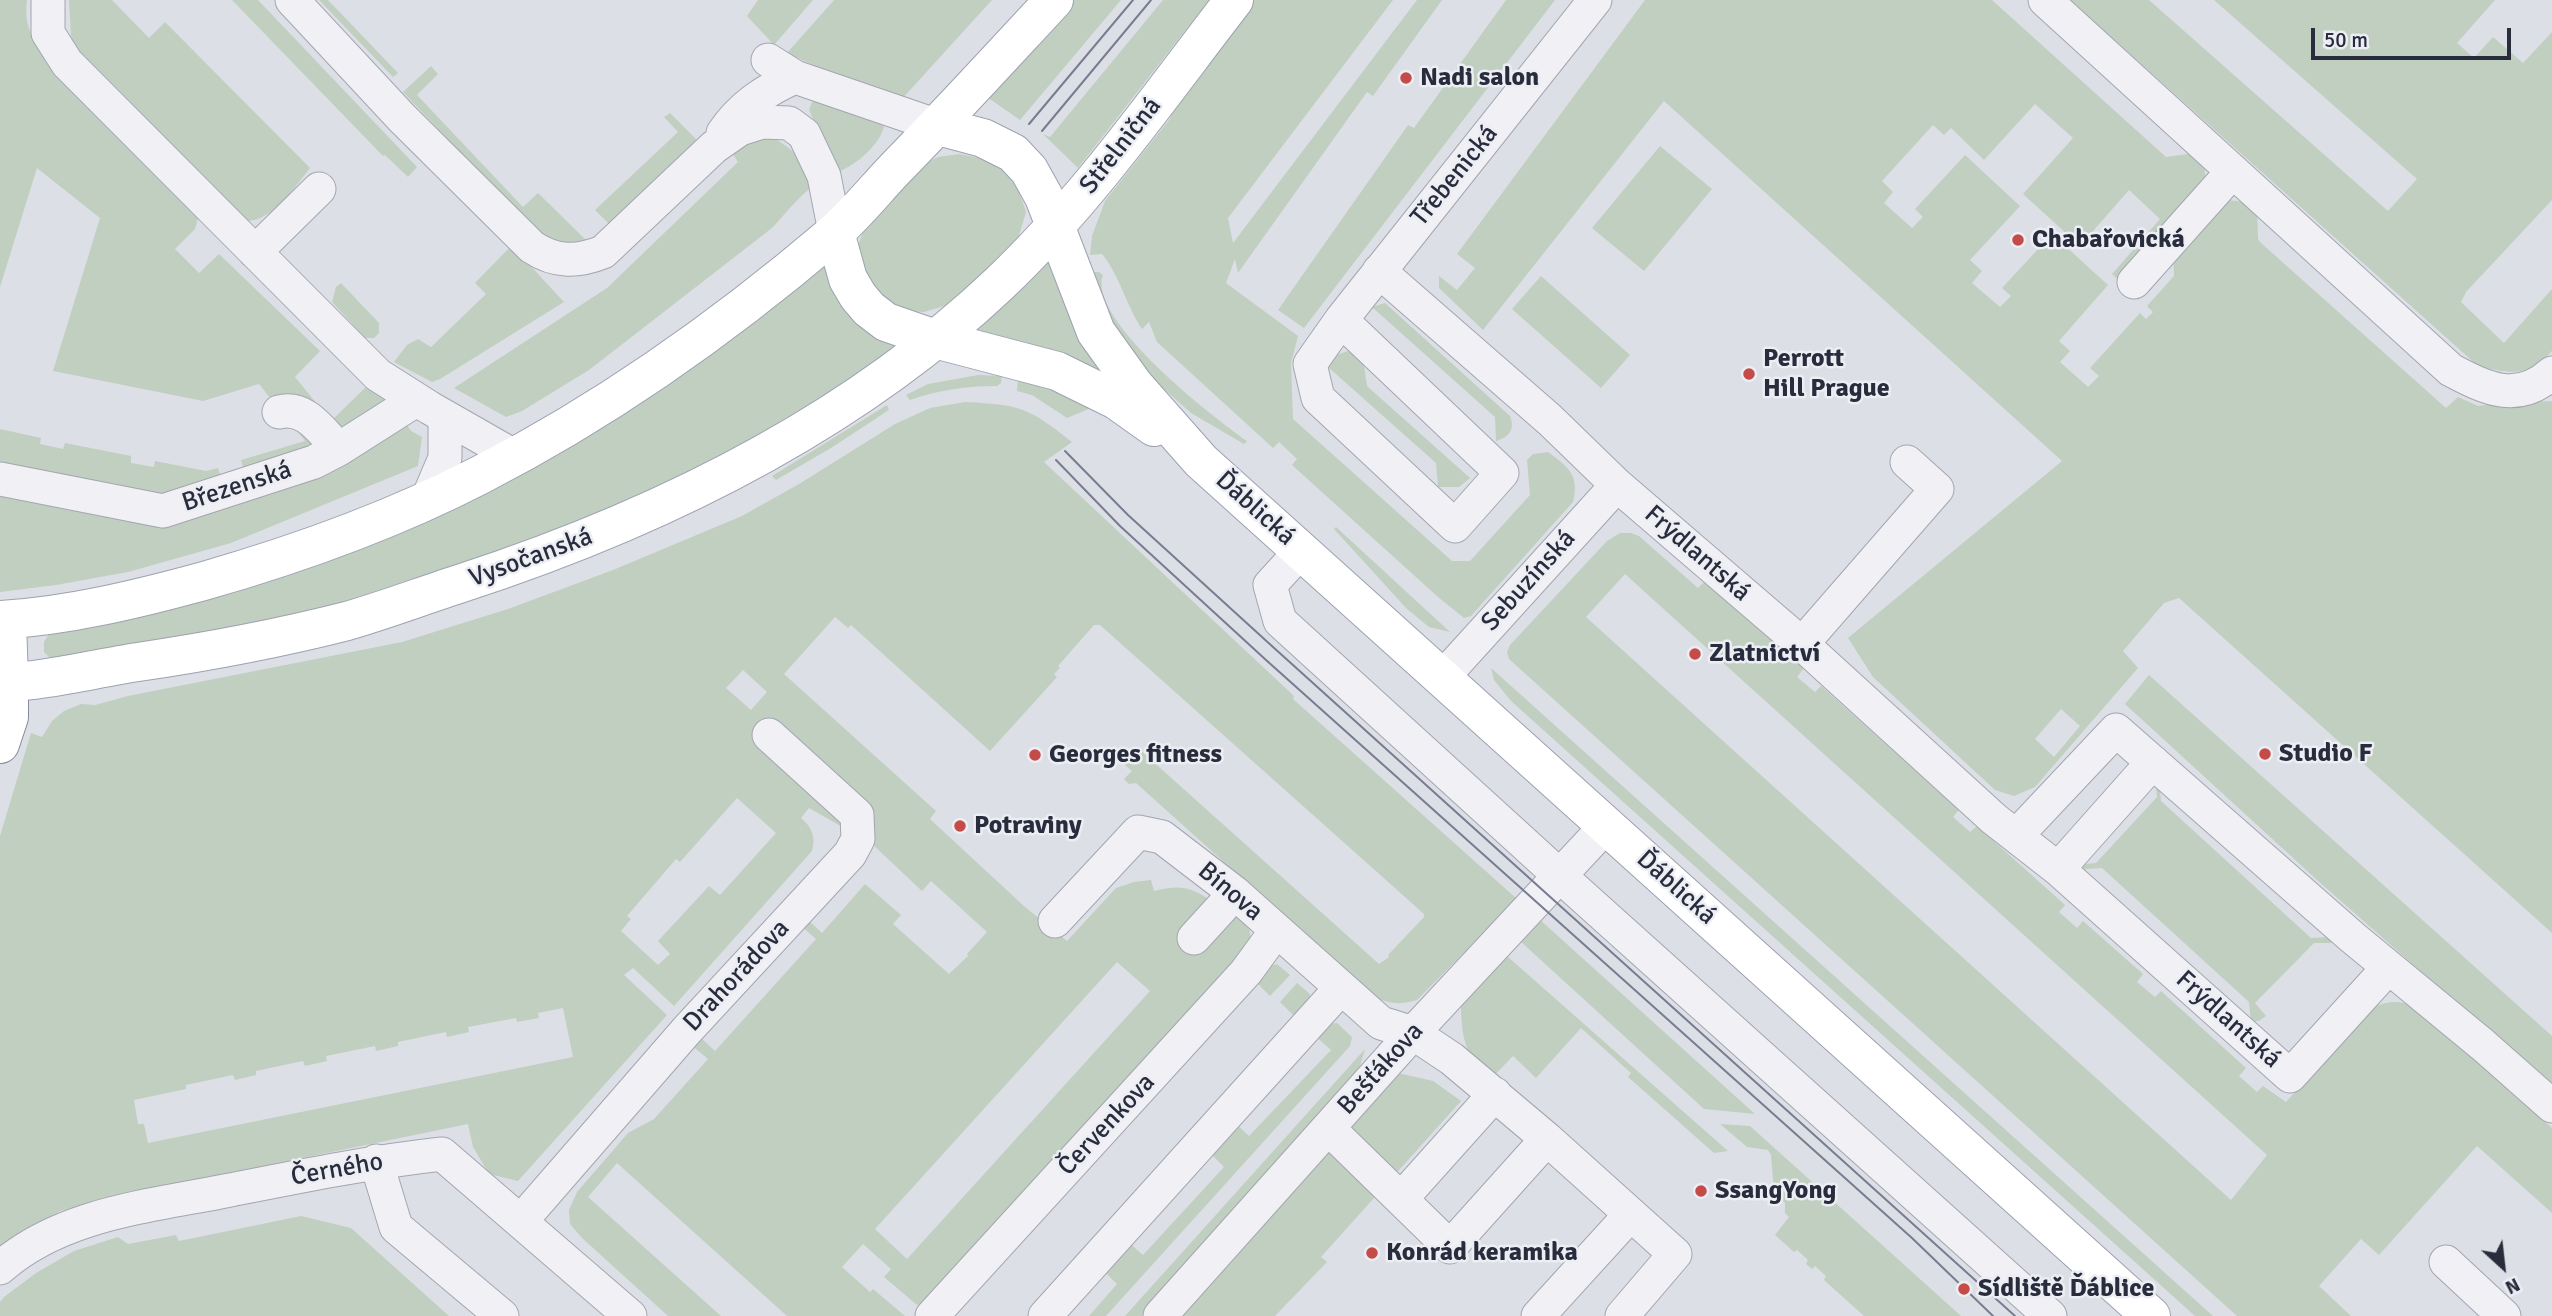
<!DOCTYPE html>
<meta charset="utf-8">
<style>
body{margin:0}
#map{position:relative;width:2552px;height:1316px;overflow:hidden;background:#dddfe6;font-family:Signika,sans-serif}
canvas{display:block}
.north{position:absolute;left:2468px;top:1232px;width:70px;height:70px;-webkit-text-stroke:5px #eceef4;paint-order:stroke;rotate:153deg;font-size:19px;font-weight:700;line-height:28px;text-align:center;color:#282c3c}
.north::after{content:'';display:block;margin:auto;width:24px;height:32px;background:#282c3c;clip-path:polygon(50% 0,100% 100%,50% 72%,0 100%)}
.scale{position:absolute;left:2311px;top:28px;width:200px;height:32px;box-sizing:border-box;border:4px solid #282c3c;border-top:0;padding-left:9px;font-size:21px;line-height:24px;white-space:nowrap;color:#282c3c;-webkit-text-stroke:5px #eceef4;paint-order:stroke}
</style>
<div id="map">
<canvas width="2552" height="1316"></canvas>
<div class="north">N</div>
<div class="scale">50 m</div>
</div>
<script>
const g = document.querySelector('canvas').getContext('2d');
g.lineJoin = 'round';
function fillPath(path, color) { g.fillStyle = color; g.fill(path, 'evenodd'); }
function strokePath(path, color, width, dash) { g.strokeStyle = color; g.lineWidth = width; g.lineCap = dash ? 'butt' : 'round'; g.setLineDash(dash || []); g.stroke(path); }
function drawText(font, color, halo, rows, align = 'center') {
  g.font = font + ' Signika,sans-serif'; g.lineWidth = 5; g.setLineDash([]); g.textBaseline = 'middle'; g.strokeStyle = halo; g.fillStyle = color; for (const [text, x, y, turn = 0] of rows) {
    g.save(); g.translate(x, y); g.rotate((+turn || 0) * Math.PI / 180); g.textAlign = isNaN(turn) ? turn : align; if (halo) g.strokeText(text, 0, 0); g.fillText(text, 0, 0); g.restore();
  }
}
const green = new Path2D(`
 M0 0H27C24 21 30 36 42 52L199 215 195 229 175 249 199 273 219 254 320 351 295 377 331 421 367 386 391 401 411 431 422 437 418 466 231 543 128 572 56 585 0 592V429L41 438 40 444 63 449 65 443 131 456V463L154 467 155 461 206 471 218 468 220 474 243 467 241 460 305 441 259 384 203 401 53 371 100 218 37 168 0 287Z
 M69 0H112L149 38 165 22 310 168C294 188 271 224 242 221L78 54 71 36Z
 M232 0H258L417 167 408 177 385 155 383 156Z
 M319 0H328L398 73 393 77Z
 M758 0H813L774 45 747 16Z
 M834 0H992L901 100 889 99 787 53Z
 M1074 0H1121L1020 120 987 97Z
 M1163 0H1209L1078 168 1043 134 1050 137Z
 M1247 0H1393L1228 218 1233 243 1417 0H1442L1373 96 1367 92 1238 273 1235 259 1226 283 1298 336 1291 363 1293 419 1452 561H1470L1530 495 1527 460 1533 454 1548 452C1568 467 1580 475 1573 502L1471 616 1464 618 1438 597 1292 465 1297 459 1279 442 1273 448 1157 342 1149 322 1142 329C1126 305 1120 276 1102 254L1090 255 1092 236 1105 201 1169 120 1191 74Z
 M1506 0H1555L1304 328 1278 310 1408 125 1414 128Z
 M1645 0H1992L2166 157 2195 153 2204 163 2206 185 2121 282 2112 274 2160 219 2129 190 2080 246 2023 194 2073 138 2035 104 1984 160 1951 128 1944 135 1933 125 1882 181 1893 192 1884 203 1912 228 1923 217 1915 209 1965 155 2020 206 1970 260 1982 271 1972 283 2000 307 2011 296 2002 288 2052 234 2108 285 2059 341 2070 351 2060 362 2088 387 2099 376 2090 368 2140 313 2146 319 2153 312 2147 306 2174 276 2173 252 2226 200 2248 202 2257 207 2258 239 2261 243 2446 408 2458 397 2478 406 2500 403 2552 401V933L2179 598 2164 603 2123 651 2138 668 2035 787 2014 796 1995 790 1873 677 1848 638 2062 461 1664 101 1483 330 1439 288V276L1457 290 1475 268 1457 254ZM2061 709 2080 726 2054 757 2035 739Z
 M2070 0H2149L2388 211 2417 179 2214 0H2495L2457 43 2474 58 2493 37 2523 63 2552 32V200L2466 292 2461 302 2504 343 2552 289V351C2527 378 2512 373 2479 367Z
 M431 66 438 74 417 95 523 207 538 193 586 240V244L557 246 517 212 403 92Z
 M822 97 884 126C880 145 856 165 838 172L809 110 812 102Z
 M670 113 699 142 611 226 595 210 678 132 664 117Z
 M770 136C797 151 802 159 813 187 800 194 784 216 772 228L589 370 522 411 506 417 454 388 607 288 738 162 731 151 746 139Z
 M1660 146 1712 189 1644 271 1592 228Z
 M959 154 986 159 1006 172 1019 191 1026 212 1018 239 951 304 924 312 903 311 877 295 862 271 857 249 867 219 916 168 938 157Z
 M510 247 514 248 564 302 440 379 432 382 394 362 407 345 418 339 431 347 486 294 475 283Z
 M1045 257 1053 260 1103 373 973 333 976 324Z
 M818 264 827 268 894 343V351L873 366 692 474 530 546 318 613 51 659 44 652V642L49 634 277 573Z
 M1092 272H1099L1103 275C1086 319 1214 418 1247 441L1244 444 1191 413 1156 382 1119 338Z
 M1541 276 1630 355 1601 388 1512 309Z
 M341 283 379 323V333L374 338H365L332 302 336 287Z
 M1385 303 1510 416C1515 429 1510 437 1496 441L1495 417 1372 307Z
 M1348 351 1362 352 1367 386 1470 478 1459 487H1438L1436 463 1328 367 1336 355Z
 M978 375 1002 376 1001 383 997 386C966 386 939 390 910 400L906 395 928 384Z
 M1018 377 1056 389 1091 408 1067 418 1032 395 1017 391Z
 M965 402C1021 405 1028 407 1072 442L1044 462 1294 696 1293 699 1517 899 1417 1000C1400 1005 1390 1004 1374 997L1136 783 1129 784 1124 779 1132 771 1125 765 1139 749 1379 964 1389 957 1388 955 1424 917V914L1100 625H1094L1058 666 1060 668 1054 674 1057 677 990 751 851 625 848 628 835 617 784 674 936 811 930 819 1025 907 1067 941 1116 888 1134 882 1151 880 1154 891C1181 884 1193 887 1215 904L1184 939 1202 953 1233 921 1227 916 1240 913 1249 926 1251 941 936 1297 917 1305 884 1277 891 1269 863 1244 842 1267 870 1292 873 1289 905 1316H787L617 1163 588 1197 721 1316H668L582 1238 570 1224 569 1210 577 1192 628 1133 654 1119 708 1059 691 1045 699 1036 715 1051 816 939 800 925 806 918 822 933 865 884 901 915 893 924 949 974 968 956 967 954 987 932 931 881 922 891 872 844 809 808 801 818C812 827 816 837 812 851L674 1006 633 968 624 975 667 1015 518 1181 489 1174 473 1147 468 1124 108 1198 60 1211 0 1249V836L31 733 42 737 52 721 64 711 81 704 95 705 128 696 402 642 508 609 613 570 742 516 799 484 895 424 930 408ZM743 670 767 692 751 710 726 688ZM737 798 776 833 720 895 709 886 658 941 670 954 658 965 621 931 631 919 627 916 676 859 680 862ZM1117 962 1150 991 907 1259 875 1229ZM563 1008 573 1057 148 1143 144 1124H138L134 1100 186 1089V1085L233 1075 235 1080 256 1075V1071L303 1061 305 1066 327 1061 326 1056 375 1046 376 1051 398 1046V1042L446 1032 447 1037 469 1032 468 1027 516 1018 517 1022 539 1018 538 1013Z
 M887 405 889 410 831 448 776 480 772 476Z
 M1336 527 1450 632 1429 627 1407 609 1334 529Z
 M1620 533H1631L1639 536 1698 588 1706 580 1804 668 1797 677 1815 692 1821 686 1959 810 1953 817 1970 832 1977 826 2065 905 2059 912 2077 928 2083 921 2143 974 2137 982 2155 997 2161 991 2246 1068 2239 1076 2257 1092 2263 1086 2286 1102 2373 1007C2391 1000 2402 1000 2419 1009L2552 1128V1213L2477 1146 2379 1255 2361 1239 2319 1286 2351 1316H2237L1509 659 1507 652 1510 645 1607 541ZM1625 574 2267 1155 2231 1200 1586 617Z
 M1491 668 2213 1316H2195L1511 701 1494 680Z
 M2149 675 2552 1036V1087L2317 880 2125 704Z
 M2155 780H2159L2161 801 2311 938 2330 937 2333 940 2331 943H2314L2255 1003 2266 1016 2259 1021 2251 1022 2249 1002 2102 868 2074 870V865L2096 863 2157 797Z
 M1538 918 1755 1114 1704 1109 1520 941Z
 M1507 956 1728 1151 1714 1153 1628 1077 1631 1073 1581 1028 1536 1078 1513 1056 1487 1083C1467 1052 1461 1042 1461 1004Z
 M1277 964 1290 975 1270 996 1254 980 1269 966Z
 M1297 983 1310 994 1309 1002 1296 1018 1280 1002Z
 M1337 1023 1352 1037 1350 1046 1106 1316H1089L1117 1284 1102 1269 1127 1241 1143 1255 1224 1167 1208 1151 1234 1122 1249 1136 1331 1050 1314 1035 1327 1024Z
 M1365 1049 1358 1073 1142 1316H1125Z
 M1398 1073 1433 1081 1461 1101 1321 1257 1327 1262 1275 1316H1179Z
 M1720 1124 1750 1126 1961 1316H1864L1824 1280 1826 1276 1815 1266 1812 1269 1806 1264 1808 1260 1797 1250 1794 1252 1775 1235 1789 1217 1785 1213V1203L1774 1192 1771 1155 1768 1150 1747 1147Z
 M301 1216 351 1228 449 1316H0V1302L4 1297 36 1273 74 1251 118 1237 128 1244 176 1235 179 1241Z`);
const minor = new Path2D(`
 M48 0V33L67 63 378 375 430 408 514 456
 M292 0 402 118 532 247C556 263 578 262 603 252L714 147 740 129 762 122 789 123 804 134 824 176 835 232
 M2045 0 2451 370C2487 389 2518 404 2552 373
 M768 60 795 77 938 126
 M723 133C741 106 766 90 795 77
 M255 252 319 189
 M1379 271 1550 420 1617 485 1802 644 1994 819 2058 869 2290 1076 2388 968
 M2134 282 2233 171
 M1341 320 1502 473 1455 526 1318 398 1310 364Z
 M1341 320 1595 0
 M279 412C306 405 322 432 339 449
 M0 479 163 511 314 462 339 449 416 400
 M428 498 445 458V417
 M1301 551 1270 585 1280 621 1560 876 2050 1316
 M1802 644 1937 489 1907 462
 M1442 678 1617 485
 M2017 835 2116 730 2352 937 2483 1045 2552 1106
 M2058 869 2153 762
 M1055 921 1138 832 1162 837 1235 893 1381 1023 1413 1033 1452 1059 1547 1139 1675 1254 1622 1316
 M1194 938 1235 893
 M1328 1128 1450 1247 1547 1139
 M376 1161 396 1227 502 1316
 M1401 1199 1495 1094
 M521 1221 687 1030 850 854 858 839 857 815 769 735
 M2446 1262 2504 1316
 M0 1268C62 1213 152 1206 230 1190 301 1176 370 1162 442 1154L630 1316
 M932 1316 1246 972 1276 931
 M1045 1316 1341 988
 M1160 1316 1413 1033 1606 826
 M1538 1316 1630 1215`);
const major = new Path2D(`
 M938 126 983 138 1013 153 1029 170 1044 197 1096 332 1134 385 1201 461 2151 1316
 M835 232 848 279 858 296 869 309 886 322 935 339 1057 371 1116 400 1154 427
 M0 620C68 616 138 599 204 581 298 554 393 520 480 475 607 410 725 326 833 234 855 215 874 191 894 170 949 114 1001 57 1054 0
 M7 620 9 683
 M0 683C46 681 93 669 138 662 206 652 280 638 347 621 385 610 422 596 459 584 656 520 848 427 1000 283 1089 198 1159 97 1234 0`);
const highway = new Path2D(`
 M0 744 9 717V683`);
const tram = new Path2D(`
 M1029 124 1133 0
 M1042 131 1151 0
 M1065 451 1128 515 1273 647 2015 1316
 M1056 460 1120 526 1266 660 1912 1238 1993 1316`);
const markers = [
 [1406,78,7,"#c54b48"],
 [2018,240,7,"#c54b48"],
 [1749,374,7,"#c54b48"],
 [1695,654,7,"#c54b48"],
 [2265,754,7,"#c54b48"],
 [1035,755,7,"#c54b48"],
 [960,826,7,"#c54b48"],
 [1701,1191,7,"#c54b48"],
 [1372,1253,7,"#c54b48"],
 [1964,1289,7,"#c54b48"]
];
const poiNames = [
 ["Nadi salon",1420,78],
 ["Chabařovická",2032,240],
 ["Perrott",1763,359],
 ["Hill Prague",1763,389],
 ["Zlatnictví",1709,654],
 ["Studio F",2279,754],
 ["Georges fitness",1049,755],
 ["Potraviny",974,826],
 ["SsangYong",1715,1191],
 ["Konrád keramika",1386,1253],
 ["Sídliště Ďáblice",1978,1289]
];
const streetNames = [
 ["Střelničná",1121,146,-52],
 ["Třebenická",1455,176,-51],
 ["Březenská",237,487,-18],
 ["Ďáblická",1255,509,42],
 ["Frýdlantská",1697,554,41],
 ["Vysočanská",531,558,-20],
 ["Sebuzínská",1529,581,-48],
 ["Ďáblická",1676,888,42],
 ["Bínova",1230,892,40],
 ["Drahorádova",737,976,-47],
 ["Frýdlantská",2228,1020,42],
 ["Bešťákova",1381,1069,-48],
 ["Červenkova",1107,1125,-47],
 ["Černého",337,1170,-10]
];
fillPath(green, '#c0cfbf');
strokePath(minor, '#a3a6b0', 35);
strokePath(major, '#9da2b1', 40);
strokePath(highway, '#868b9c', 40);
strokePath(minor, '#f0f0f5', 33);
strokePath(major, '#fff', 38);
strokePath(highway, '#fff', 38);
strokePath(tram, '#787c8f', 2);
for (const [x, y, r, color] of markers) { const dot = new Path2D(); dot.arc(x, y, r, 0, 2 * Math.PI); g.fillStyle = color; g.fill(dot); strokePath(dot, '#eceef4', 2.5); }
drawText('bold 26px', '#282c3c', '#eceef4', poiNames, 'left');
drawText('26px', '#282c3c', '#eceef4', streetNames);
</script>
